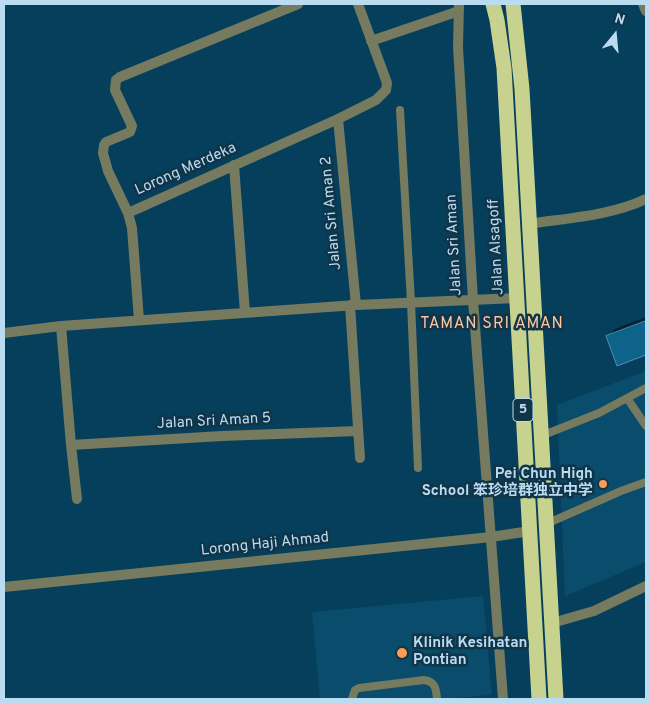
<!DOCTYPE html>
<meta charset="utf-8">
<style>
body{margin:0}
#map{position:relative;width:650px;height:703px;overflow:hidden;background:#063f5b;font-family:Overpass,sans-serif}
canvas{display:block}
.frame{position:absolute;inset:0;border:5px solid #bbdbf0;pointer-events:none}
.north{position:absolute;left:590px;top:10px;width:50px;height:50px;-webkit-text-stroke:4px #103448;paint-order:stroke;rotate:17deg;font-size:14px;font-weight:700;line-height:20px;text-align:center;color:#bbdbf0}
.north::after{content:'';display:block;margin:auto;width:18px;height:22px;background:#bbdbf0;clip-path:polygon(50% 0,100% 100%,50% 72%,0 100%)}
</style>
<div id="map">
<canvas width="650" height="703"></canvas>
<div class="frame"></div>
<div class="north">N</div>
</div>
<script>
const g = document.querySelector('canvas').getContext('2d');
g.lineJoin = 'round';
function fillPath(path, color) { g.fillStyle = color; g.fill(path, 'evenodd'); }
function strokePath(path, color, width, dash) { g.strokeStyle = color; g.lineWidth = width; g.lineCap = dash ? 'butt' : 'round'; g.setLineDash(dash || []); g.stroke(path); }
function drawText(font, color, halo, rows, align = 'center') {
  g.font = font + ' Overpass,"Noto Sans SC",sans-serif'; g.lineWidth = 5; g.setLineDash([]); g.textBaseline = 'middle'; g.strokeStyle = halo; g.fillStyle = color; for (const [text, x, y, turn = 0] of rows) {
    g.save(); g.translate(x, y); g.rotate((+turn || 0) * Math.PI / 180); g.textAlign = isNaN(turn) ? turn : align; if (halo) g.strokeText(text, 0, 0); g.fillText(text, 0, 0); g.restore();
  }
}
const built = new Path2D(`
 M646 371V562L565 596 557 405Z
 M483 596 492 695 443 699H320L312 612Z`);
const shadow = new Path2D(`
 M646 317V354L618 365 607 337 615 329Z`);
const building = new Path2D(`
 M646 321V355L617 366 606 336Z`);
const lane = new Path2D(`
 M400 110 411 302 418 468
 M627 398 646 426
 M541 436 599 413 646 388
 M546 524 621 491 646 482
 M352 699 355 690 359 688 424 680C436 682 436 689 437 699`);
const street = new Path2D(`
 M459 4 458 47 473 300 503 699
 M643 4 646 11
 M371 41 459 11
 M338 119 356 305
 M234 165 245 313
 M128 213 338 119 376 100 386 90 387 83 358 4
 M529 224C567 218 610 216 646 199
 M350 305 360 458
 M139 320 132 228 128 213 108 171 103 153 104 145 106 142 130 132 132 126 115 90 116 80 120 77 298 4
 M61 326 71 445 77 499
 M4 333 61 326 356 305 517 298
 M71 445 222 436 358 431
 M4 587 491 537 530 531
 M552 623 594 611 646 586`);
const highway = new Path2D(`
 M493 4 497 20 504 68 539 699
 M513 4 522 89 556 699`);
const markers = [
 [603,484,5,"#fc9d54"],
 [402,653,6,"#fc9d54"]
];
const shields = [
 [523,410,20]
];
const shieldNames = [
 ["5",523,410]
];
const streetNames = [
 ["Lorong Merdeka",186,170,-24],
 ["Jalan Sri Aman 2",332,213,-95],
 ["Jalan Sri Aman",455,245,-93],
 ["Jalan Alsagoff",497,247,-93],
 ["Jalan Sri Aman 5",214,422,-3],
 ["Lorong Haji Ahmad",265,545,-6]
];
const poiNames = [
 ["Pei Chun High",593,475],
 ["School 笨珍培群独立中学",593,492],
 ["Klinik Kesihatan",413,644,"left"],
 ["Pontian",413,661,"left"]
];
const neighbourhoodNames = [
 ["TAMAN SRI AMAN",492,325]
];
fillPath(built, '#094c6b');
fillPath(shadow, '#0007');
fillPath(building, '#0e638a');
strokePath(building, '#4c8fb6', 1);
strokePath(lane, '#767a5f', 8);
strokePath(street, '#767a5f', 10);
strokePath(highway, '#c6d28e', 15);
for (const [x, y, r, color] of markers) { const dot = new Path2D(); dot.arc(x, y, r, 0, 2 * Math.PI); g.fillStyle = color; g.fill(dot); strokePath(dot, '#103448', 2); }
for (const [x, y, w] of shields) { const box = new Path2D(); box.roundRect(x - w / 2, y - 11.5, w, 23, 4); g.fillStyle = '#103448'; g.fill(box); strokePath(box, '#bbdbf0', 1); }
drawText('bold 14px', '#bbdbf0', null, shieldNames);
drawText('15px', '#bbdbf0', '#103448', streetNames);
drawText('bold 15px', '#bbdbf0', '#103448', poiNames, 'right');
g.letterSpacing = '1px';
drawText('16px', '#fdc6a1', '#103448', neighbourhoodNames);
g.letterSpacing = '0px';
</script>
